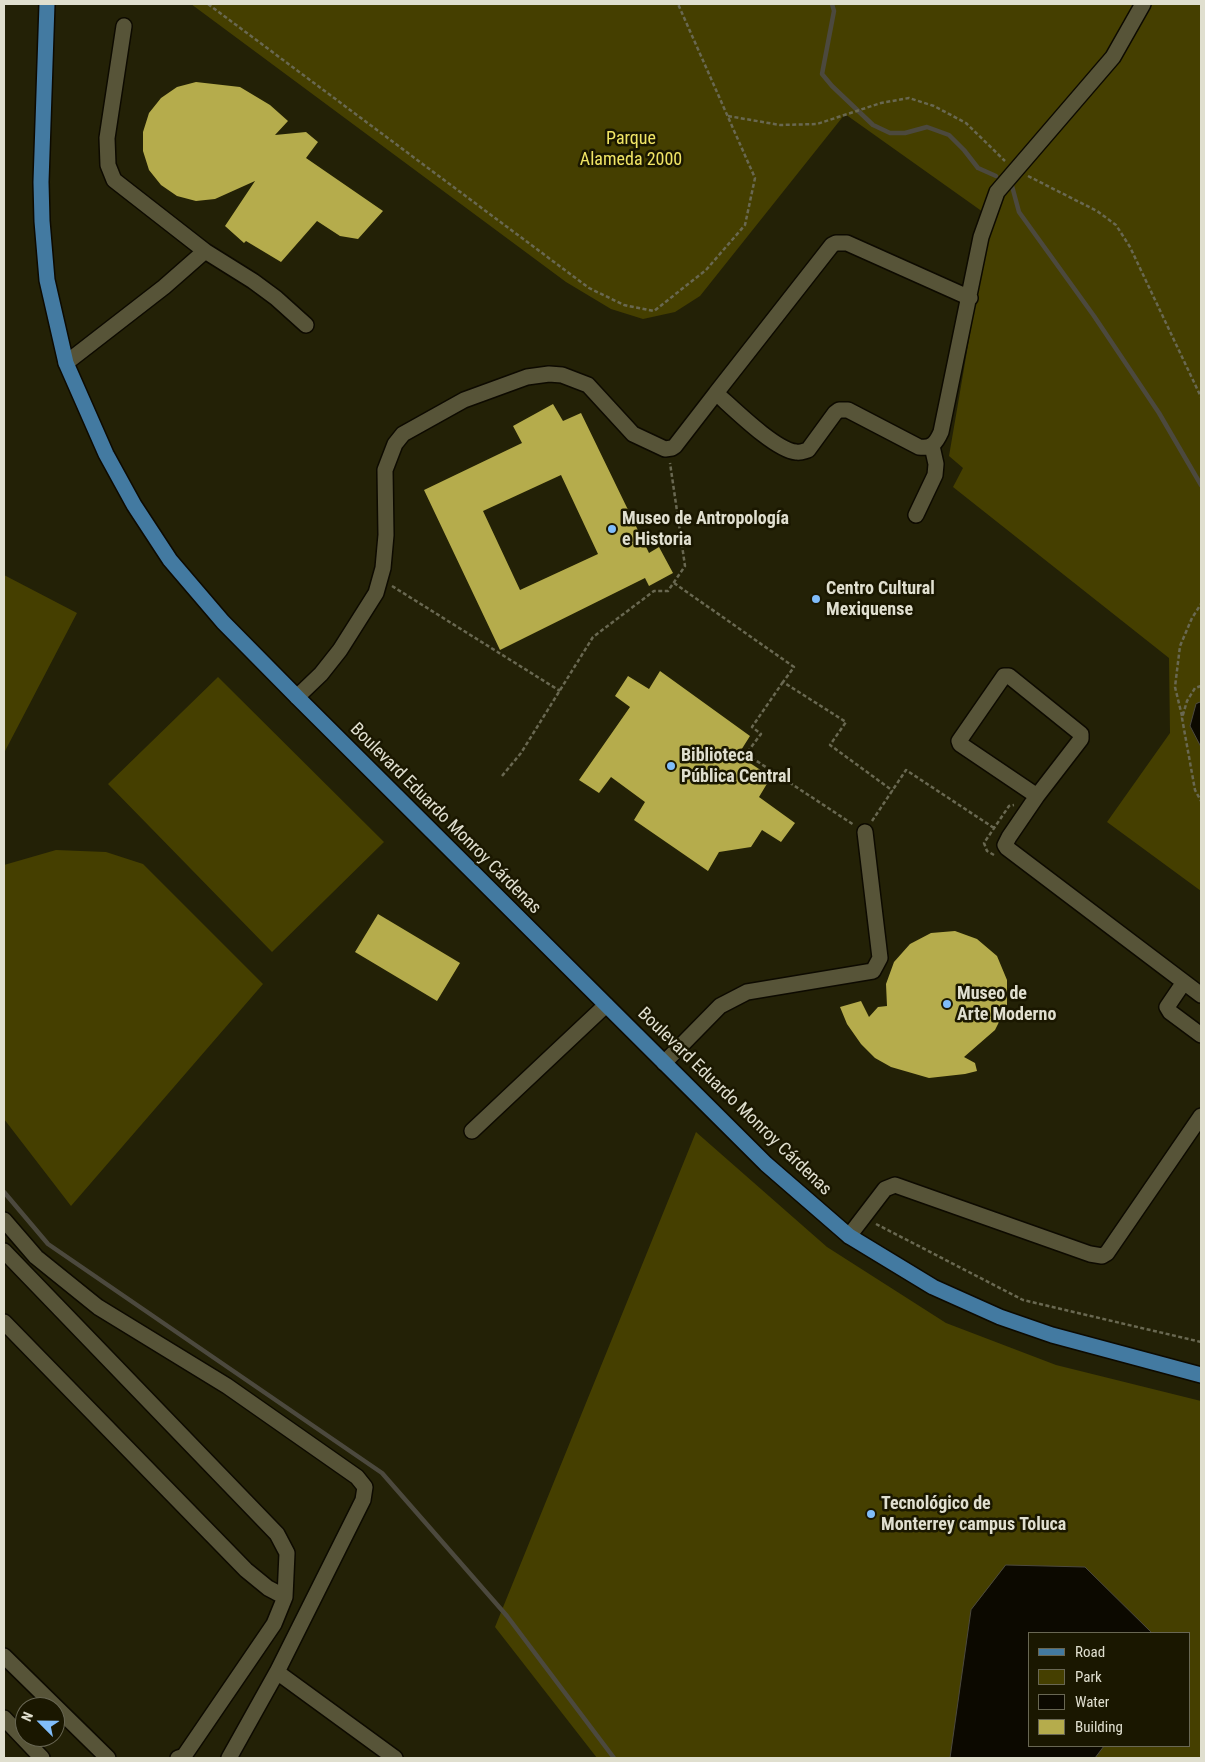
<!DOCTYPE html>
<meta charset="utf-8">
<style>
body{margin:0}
#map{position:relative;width:1205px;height:1762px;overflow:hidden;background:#232106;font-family:"Roboto Condensed",sans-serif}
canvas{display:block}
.frame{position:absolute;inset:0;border:5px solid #e0dfcf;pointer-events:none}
.legend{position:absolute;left:1028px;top:1632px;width:162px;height:115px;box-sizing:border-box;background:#1a1700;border:1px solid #696753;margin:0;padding:6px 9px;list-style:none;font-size:15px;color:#e0dfcf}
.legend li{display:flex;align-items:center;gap:10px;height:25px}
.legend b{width:25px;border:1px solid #696753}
.north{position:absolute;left:15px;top:1697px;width:50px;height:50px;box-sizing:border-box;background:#1a1700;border:1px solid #696753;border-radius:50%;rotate:293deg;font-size:14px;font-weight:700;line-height:20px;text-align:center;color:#e0dfcf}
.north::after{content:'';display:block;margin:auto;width:18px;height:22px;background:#80bdfa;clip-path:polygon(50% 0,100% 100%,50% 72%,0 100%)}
</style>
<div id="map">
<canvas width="1205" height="1762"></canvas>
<div class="frame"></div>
<ul class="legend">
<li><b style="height:6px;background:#437aa1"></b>Road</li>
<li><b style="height:14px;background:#453f00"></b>Park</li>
<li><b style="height:14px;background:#0c0900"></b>Water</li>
<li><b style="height:14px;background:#b5ac4c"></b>Building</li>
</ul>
<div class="north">N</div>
</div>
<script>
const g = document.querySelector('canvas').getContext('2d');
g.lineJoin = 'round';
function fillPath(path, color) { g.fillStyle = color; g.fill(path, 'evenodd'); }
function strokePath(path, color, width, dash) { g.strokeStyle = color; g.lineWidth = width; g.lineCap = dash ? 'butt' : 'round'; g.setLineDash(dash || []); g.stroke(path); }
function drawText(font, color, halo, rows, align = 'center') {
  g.font = font + ' "Roboto Condensed",sans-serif'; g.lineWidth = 5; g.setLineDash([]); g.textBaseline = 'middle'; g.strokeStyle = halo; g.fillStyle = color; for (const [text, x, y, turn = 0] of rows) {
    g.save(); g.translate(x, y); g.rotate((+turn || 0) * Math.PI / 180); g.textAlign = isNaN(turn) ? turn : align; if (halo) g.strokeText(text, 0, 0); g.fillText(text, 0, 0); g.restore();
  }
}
const green = new Path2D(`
 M191 4H1201V891L1107 822 1170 733 1169 658 953 487 963 468 949 456 990 217 845 114 700 296 675 312 643 319 611 309 566 282Z
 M4 575 77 613 4 753Z
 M218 677 384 842 272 952 108 784Z
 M56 850 106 852 143 864 263 984 71 1206 4 1119V865Z
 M696 1132 827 1247 946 1323 1056 1365 1201 1401V1758H597L495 1627ZM1029 1633H1189V1746H1029Z`);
const water = new Path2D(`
 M1201 702V747L1190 726 1196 704Z
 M1006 1565 1085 1567 1152 1633H1029V1746H1104L1095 1758H950L971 1610Z`);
const stream = new Path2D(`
 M832 4 834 11 822 74 832 86 873 125 890 133H905L927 127 949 135 964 150 978 168 996 176
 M1012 186 1019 212 1094 316 1159 413 1201 485
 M4 1192 48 1244 382 1473 507 1616 614 1758`);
const building = new Path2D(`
 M196 82 240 87 270 105 288 121 275 135 306 132 318 142 306 158 383 211 358 239 340 236 317 221 281 262 246 241 244 243 225 226 255 181 215 199 196 201 177 196 161 185 149 170 143 151V132L149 113 161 98 177 87Z
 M553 404 563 421 581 413 649 553 659 547 673 573 649 586 645 578 500 650 424 490 522 443 513 426ZM561 475 598 554 520 590 483 511Z
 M660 671 750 736 738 755 771 777 759 797 795 823 781 842 762 830 751 847 719 852 708 871 634 820 645 802 611 777 599 793 579 780 630 707 615 696 628 676 649 689Z
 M378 914 460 963 437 1001 355 952Z
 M955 931 977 939 997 956 1007 980V1006L995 1030 964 1057 975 1063 977 1071 965 1074 929 1078 891 1067 875 1058 861 1044 847 1024 840 1007 861 1001 869 1017 878 1007 887 1006 886 984 894 962 910 944 931 933Z`);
const path = new Path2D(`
 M208 4 589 288 624 305 654 311 706 270 745 225 755 178 678 4
 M728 116 780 125 817 124 881 103 909 98 934 106 966 123 1005 161
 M1028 176 1097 211 1116 225 1130 247 1201 397
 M674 583 794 667 783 682 846 722 830 745 893 791
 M392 586 560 691
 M783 682 752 727 761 734 746 754 854 825
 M1201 686 1195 688 1187 701 1182 718 1195 790 1201 801
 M1182 716 1175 687 1180 646 1192 618 1201 604
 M502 776 521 753 593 637 654 591H668L685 566 670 463
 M872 821 906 770 994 828
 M994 855 987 851 984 843 1009 806 1014 805
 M876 1224 1023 1300 1201 1342`);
const minor = new Path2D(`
 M205 251 253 281 276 298 306 325
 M66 363 164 287 205 251 114 180 108 165 107 138 124 26
 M716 393 832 245 836 243H847L970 298
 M916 515 935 475 936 464 932 446
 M1004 676H1009L1081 734V739L1037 796 960 744 959 741Z
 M297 697 321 674 340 650 376 593 383 568 386 535 385 470 395 444 403 434 464 400 527 377 549 374 562 375 588 385 633 434 665 449 672 448 675 446 716 393C733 408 775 450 796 452 801 453 804 451 808 450L835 413 839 410H848L919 447C932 449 936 443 941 432L981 237 997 192 1113 57 1143 4
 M1037 796 1009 837 1005 845 1007 848 1201 995
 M1184 982 1167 1007 1170 1012 1201 1035
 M664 1063 720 1006 747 992 873 971 880 958 865 832
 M472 1131 606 1005
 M4 1220 36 1257 98 1307 227 1386 357 1477 365 1487 363 1500 277 1672 229 1758
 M849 1236 885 1189 895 1185 1090 1254 1102 1256 1107 1253 1201 1116
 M4 1251 277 1534 287 1553 285 1597 274 1624 184 1756 178 1758
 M4 1322 246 1570 268 1588 285 1597
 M4 1656 108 1758
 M277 1672 395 1758
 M4 1718 42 1758`);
const major = new Path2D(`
 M47 4 41 182 42 221 47 280 66 363 106 454 134 505 170 560 223 622 297 697 766 1164 849 1236 933 1287 1000 1317 1052 1335 1201 1375`);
const markers = [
 [612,529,5,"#80bdfa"],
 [816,599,5,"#80bdfa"],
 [671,766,5,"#80bdfa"],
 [947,1004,5,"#80bdfa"],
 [871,1514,5,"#80bdfa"]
];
const parkNames = [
 ["Parque",631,139],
 ["Alameda 2000",631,160]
];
const poiNames = [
 ["Museo de Antropología",622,519],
 ["e Historia",622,540],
 ["Centro Cultural",826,589],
 ["Mexiquense",826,610],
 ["Biblioteca",681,756],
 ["Pública Central",681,777],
 ["Museo de",957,994],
 ["Arte Moderno",957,1015],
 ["Tecnológico de",881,1504],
 ["Monterrey campus Toluca",881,1525]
];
const streetNames = [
 ["Boulevard Eduardo Monroy Cárdenas",445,819,45],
 ["Boulevard Eduardo Monroy Cárdenas",734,1102,44]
];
fillPath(green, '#453f00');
fillPath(water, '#0c0900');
strokePath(water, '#4c493e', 1);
strokePath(stream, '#4c493e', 4.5);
fillPath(building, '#b5ac4c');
strokePath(minor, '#0d0a00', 18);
strokePath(major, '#0d0a00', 18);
strokePath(path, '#696851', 2.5, [4, 2.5]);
strokePath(minor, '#575438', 15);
strokePath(major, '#437aa1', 15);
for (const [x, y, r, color] of markers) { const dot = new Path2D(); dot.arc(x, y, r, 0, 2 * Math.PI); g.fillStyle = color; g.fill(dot); strokePath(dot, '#1a1700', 2); }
drawText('18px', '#f1e565', '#1a1700', parkNames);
drawText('bold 18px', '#e0dfcf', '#1a1700', poiNames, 'left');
drawText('18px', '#e0dfcf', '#1a1700', streetNames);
</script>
